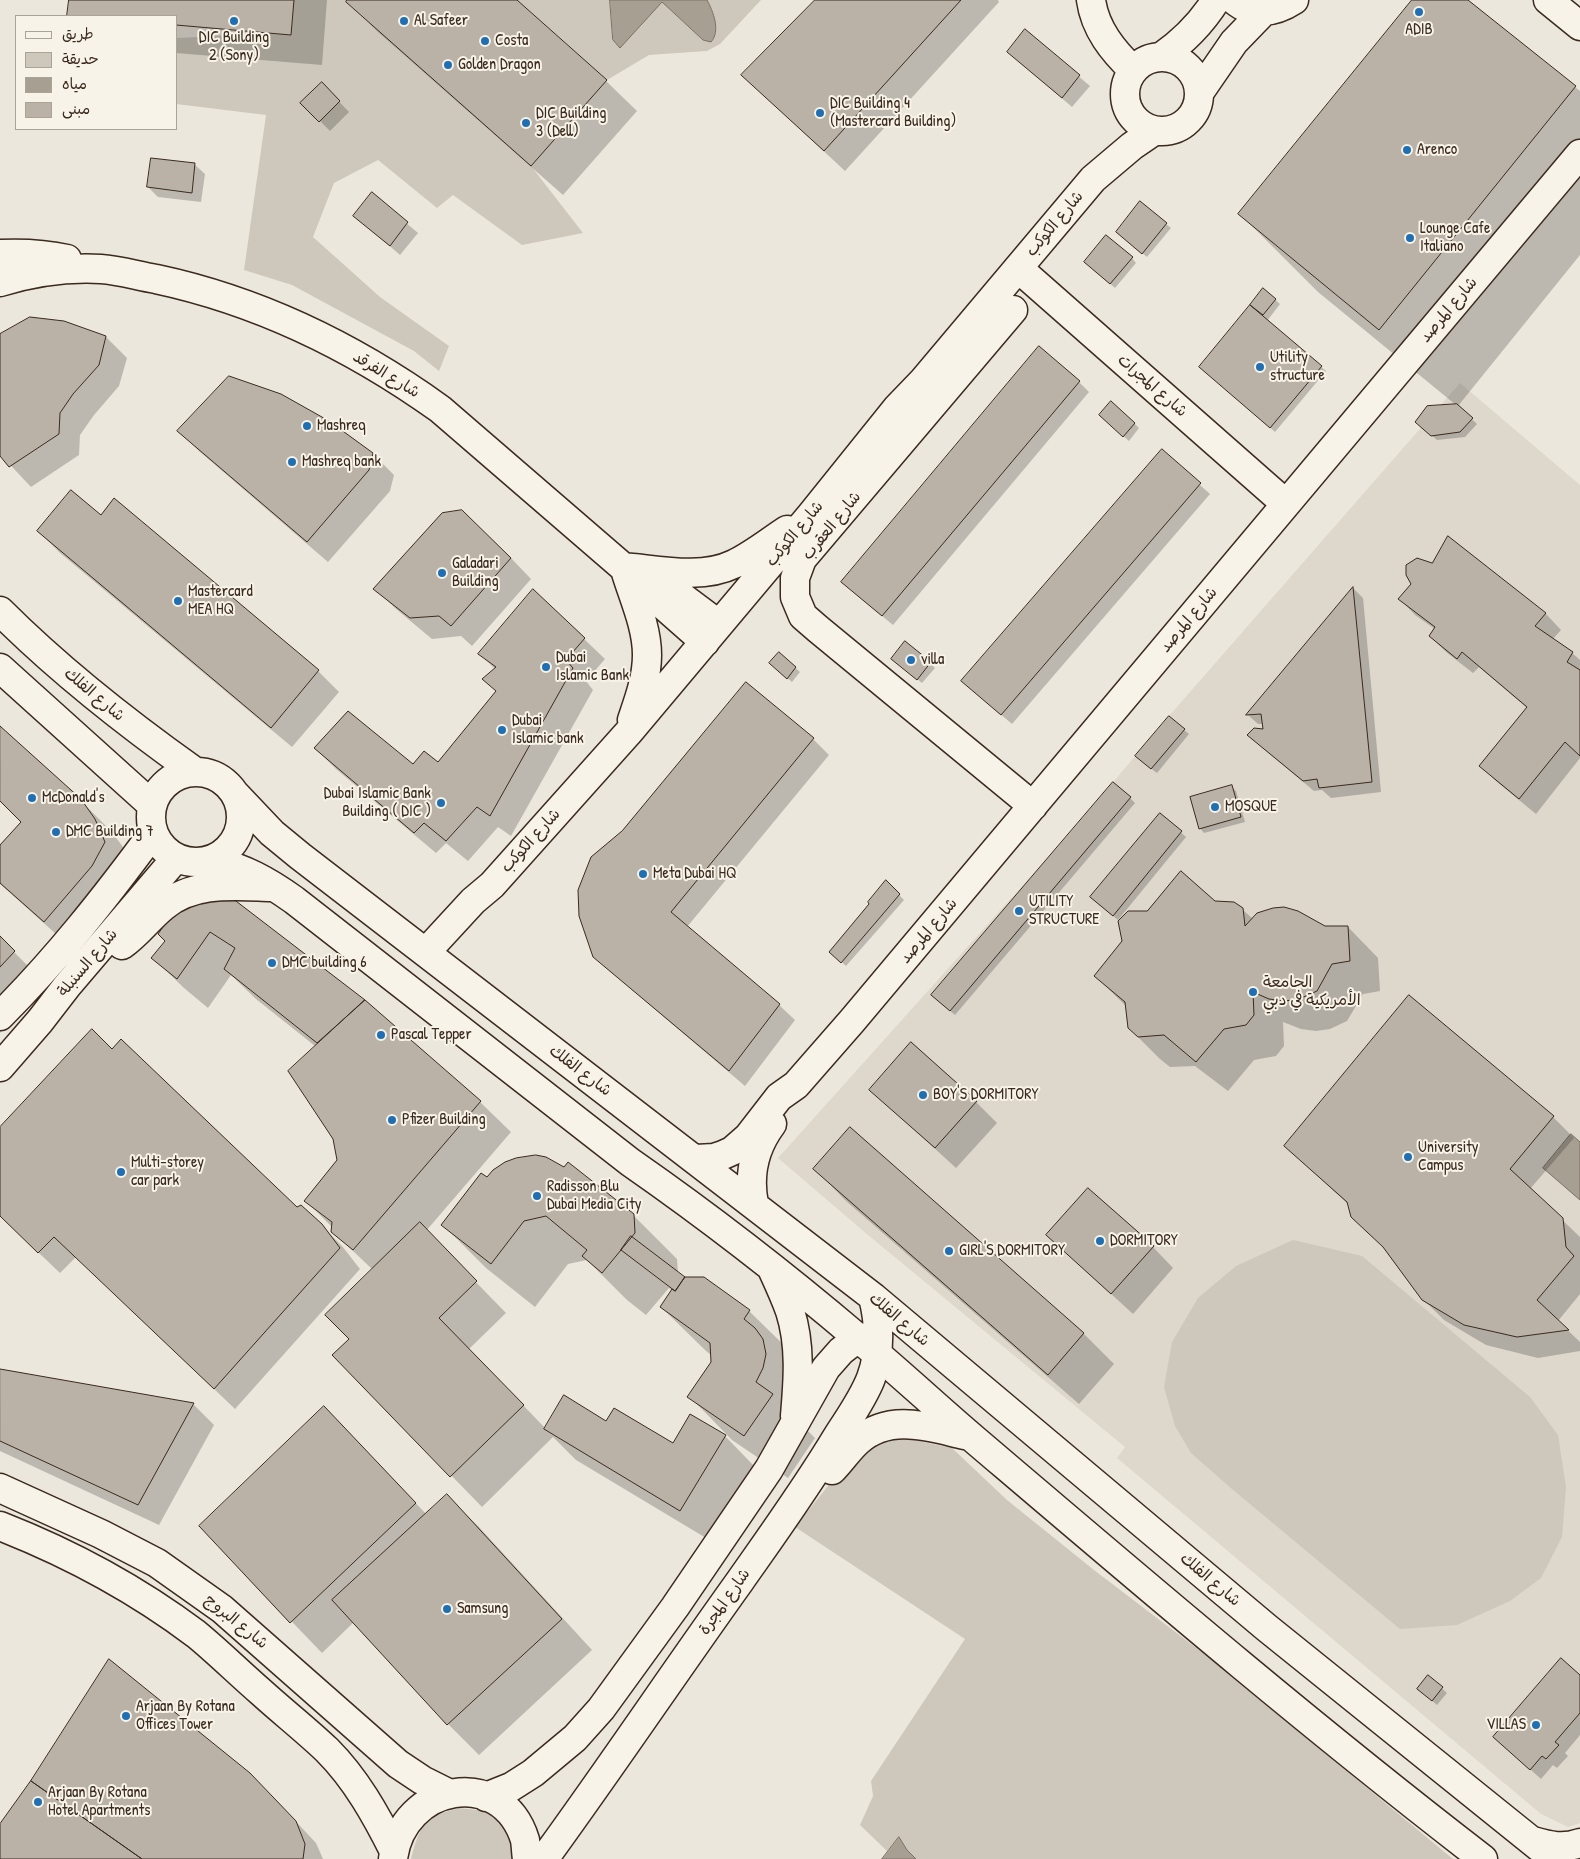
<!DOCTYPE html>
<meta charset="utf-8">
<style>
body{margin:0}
#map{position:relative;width:1580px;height:1859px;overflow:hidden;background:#ece7dc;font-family:"Patrick Hand","Playpen Sans Arabic",sans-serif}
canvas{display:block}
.legend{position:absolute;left:15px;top:15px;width:162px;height:115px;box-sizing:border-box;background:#f7f3e8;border:1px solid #aca397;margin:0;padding:6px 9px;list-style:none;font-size:15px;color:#3b2a1e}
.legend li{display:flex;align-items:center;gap:10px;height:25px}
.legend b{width:25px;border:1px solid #aca397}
</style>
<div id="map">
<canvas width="1580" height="1859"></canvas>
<ul class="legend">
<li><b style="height:6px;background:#f7f3e8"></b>طريق</li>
<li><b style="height:14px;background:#cec8bc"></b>حديقة</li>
<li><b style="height:14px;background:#a89f93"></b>مياه</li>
<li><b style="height:14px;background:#bab2a7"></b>مبنى</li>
</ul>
</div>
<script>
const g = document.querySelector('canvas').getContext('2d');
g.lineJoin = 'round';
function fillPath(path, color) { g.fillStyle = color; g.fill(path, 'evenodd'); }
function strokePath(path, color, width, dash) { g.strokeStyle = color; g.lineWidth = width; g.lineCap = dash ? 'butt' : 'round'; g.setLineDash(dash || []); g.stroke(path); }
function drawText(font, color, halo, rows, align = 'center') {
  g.font = font + ' "Patrick Hand","Playpen Sans Arabic",sans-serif'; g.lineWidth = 4; g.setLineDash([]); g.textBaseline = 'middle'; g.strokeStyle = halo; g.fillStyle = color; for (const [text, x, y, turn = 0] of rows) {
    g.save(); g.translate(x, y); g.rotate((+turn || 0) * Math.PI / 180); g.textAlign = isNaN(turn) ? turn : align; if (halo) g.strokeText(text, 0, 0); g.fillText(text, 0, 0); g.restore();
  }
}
const built = new Path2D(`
 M1460 383 1580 485V1823L1568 1827 1541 1814 1117 1458 1125 1447 868 1235 778 1158 1076 826 1169 716Z`);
const green = new Path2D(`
 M291 0H347L346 2 531 166 583 233 522 245 453 195 437 208 378 160 334 183 313 237 380 297 449 346 439 371 414 351 292 285 244 270 266 115 176 104V38L287 33Z
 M517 0H610L613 40 662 2 703 40 712 10 707 0H761L720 44 707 51 649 55 607 80Z
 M1293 1240 1362 1256 1530 1397 1558 1435 1566 1487 1562 1537 1541 1578 1510 1601 1457 1625 1400 1629 1232 1489 1191 1453 1175 1426 1164 1387 1172 1342 1198 1298 1236 1266Z
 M900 1437 952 1448 1007 1500 1094 1570 1216 1663 1453 1859H916L907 1850 899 1837 887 1851 860 1825 873 1796 871 1781 965 1639 795 1527 852 1456Z
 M460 1808 485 1811 502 1824 510 1843 513 1859H411C420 1824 425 1816 460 1808Z`);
const water = new Path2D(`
 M610 0H707C713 11 721 31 711 42L703 40 662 2 620 48 613 40Z
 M1571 1134 1580 1142V1200L1543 1168Z
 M899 1837 907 1850 916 1859H882Z`);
const shadow = new Path2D(`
 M70 0H327L322 65 176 53V16H69Z
 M349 0H515L606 81 637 111 563 195 378 32 347 1Z
 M816 0H998L999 2 845 171 742 75Z
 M1413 0H1466L1580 91V255L1458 406 1477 424 1465 437 1437 440 1417 422 1456 405 1318 292 1240 214Z
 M1025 31 1090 86 1072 107 1008 52Z
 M322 84 349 112 330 131 302 103Z
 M194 164 205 174 201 202 158 197 148 187Z
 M372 194 418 233 400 255 355 216Z
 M1166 224 1171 228 1147 257 1122 236Z
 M1132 258 1136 263 1115 288 1090 267Z
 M1264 290 1280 304 1267 321 1326 371 1275 432 1200 367Z
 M0 337H106L127 358 119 386 94 415 80 435 79 455 31 487 0 454Z
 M1079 382 1089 392 893 625 853 592Z
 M1105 420 1134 423 1139 428 1129 441Z
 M179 431 373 454 394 475 390 491 328 562 199 451Z
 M1162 451 1210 494 1012 724 973 691Z
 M38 531 318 671 339 692 292 747 59 552Z
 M1448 538 1546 614 1561 630 1553 639 1572 653 1580 660V758L1536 814 1496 781 1481 766 1527 708 1479 667 1473 673 1446 652 1430 636 1435 629 1415 615 1400 599 1432 564Z
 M511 558 531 579 472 646 461 636 432 639 396 609 375 589Z
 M1353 588 1363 598 1381 792 1331 798 1322 790 1314 791 1259 745 1264 730 1263 724H1258L1248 715Z
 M533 590 605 659 586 681 593 690 511 836 498 827 468 861 446 843 436 853 336 769 315 748 413 766 438 764 497 692 495 669 480 654Z
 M779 653 800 672 792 682 775 668Z
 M897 663H930L935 668 922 683Z
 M0 727 80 800 111 831 126 851 135 874 122 896 75 951 0 884V847L22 823 0 801Z
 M1184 730 1189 734 1157 773 1141 761Z
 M813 739 829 755 687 927 779 1005 795 1020 745 1086 611 972 594 956Z
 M1231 786 1236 791 1245 822 1204 833 1200 828Z
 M1130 798 1135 803 955 1015 937 1000Z
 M1160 814 1186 837 1118 920 1096 902Z
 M886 882 904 900 846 966 831 952 871 904Z
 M232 899 364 1001 480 1102 511 1132 426 1231 506 1313 469 1349 546 1429 607 1423 673 1445 725 1436 755 1467 711 1541 576 1460 553 1437 482 1507 334 1355 351 1339 373 1270 332 1231 333 1228 306 1201 339 1160 315 1046 256 999 231 975 208 1008 184 988 153 958Z
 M1215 902 1242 909 1253 919 1325 927H1348L1378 958 1380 991 1363 994 1347 1021 1330 1029 1316 1031 1301 1029 1283 1022 1284 1046 1276 1056 1254 1060 1228 1091 1195 1066 1170 1067 1160 1059 1129 1028 1127 1007 1095 976 1147 912Z
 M0 938 44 982 0 1033Z
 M112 1051 297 1209 321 1225 342 1246 360 1269 235 1409 76 1257 60 1273 0 1216V1128Z
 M871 1090 976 1102 997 1123 956 1168Z
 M1553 1117 1574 1138 1530 1189 1580 1237V1294L1558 1321 1580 1342V1351L1538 1358 1486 1345 1444 1320 1423 1299 1388 1251 1348 1204 1285 1146Z
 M850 1129 1084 1334 1114 1364 1079 1404 845 1200 815 1169Z
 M487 1179 633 1215 677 1259 678 1273 685 1278 749 1311 793 1354 800 1423 815 1438 788 1478 732 1440 689 1396 713 1362 712 1356 705 1350 661 1307 673 1291 669 1288 646 1315 627 1300 587 1260 568 1264 535 1307 486 1268 443 1225Z
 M1047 1235 1153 1247 1173 1268 1133 1314Z
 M0 1371 193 1404 214 1425 159 1525 0 1451Z
 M355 1439 427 1515 447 1496 478 1526 592 1650 479 1755 448 1724 354 1622 322 1653 200 1526Z
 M1580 1676V1735L1565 1753 1568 1756 1557 1768 1553 1765 1541 1779 1494 1737Z
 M1429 1677 1447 1693 1437 1705 1424 1694Z
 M271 1795 316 1843 323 1859H0V1826Z`);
const building = new Path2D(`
 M69 0H294L291 35 176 25V16H67Z
 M347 0H517L607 80 531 166 346 2Z
 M815 0H961L824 151 741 75Z
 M1412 0H1468L1576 86 1379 330 1238 214Z
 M1025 29 1080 75 1062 98 1007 52Z
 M322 82 340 101 319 122 300 103Z
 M151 158 195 163 192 193 147 187Z
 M372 192 408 222 390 246 353 216Z
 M1140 201 1167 223 1142 254 1116 232Z
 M1106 235 1133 257 1110 284 1084 262Z
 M1263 288 1276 299 1263 315 1250 305Z
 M1250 305 1322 366 1270 428 1199 367Z
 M30 317 64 321 106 336 99 365 73 394 60 413 59 434 9 467 0 456V334Z
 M1039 346 1080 381 882 616 841 582Z
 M229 376 281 394 329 421 373 453 369 470 307 542 177 431Z
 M1111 401 1135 423 1123 437 1099 415Z
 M1457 404 1473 418 1460 432 1431 436 1415 422 1427 406Z
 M1162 449 1201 483 1001 715 961 681Z
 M71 490 101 515 114 498 319 670 271 728 37 531Z
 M462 510 511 558 451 626 439 616 410 618 373 589 442 513Z
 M1448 536 1546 613 1535 626 1573 652 1567 662 1580 670V756L1565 742 1519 799 1479 766 1527 707 1462 652 1457 659 1429 636 1435 627 1398 599 1411 584 1406 575V565L1417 558 1432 563Z
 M1353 587 1372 782 1319 788 1317 779 1303 781 1247 735 1254 728 1263 729 1261 714 1246 715Z
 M533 589 585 638 566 660 573 668 490 816 477 807 446 841 424 823 414 833 314 748 348 711 413 764 424 751 438 762 496 691 482 679 496 667 478 654Z
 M905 641 931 662 917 680 891 659Z
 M779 652 796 667 787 679 769 663Z
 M746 682 814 738 671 912 780 1004 729 1071 593 957 579 916 578 890 591 857 622 831Z
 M1169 716 1185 729 1151 769 1135 756Z
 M0 726 81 799 95 819 105 842 92 866 44 922 0 883V845L21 822 0 801Z
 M1113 782 1131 797 950 1011 931 995Z
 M1232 785 1241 817 1199 829 1190 797Z
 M1160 813 1182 831 1113 916 1090 897Z
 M1181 871 1215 901 1234 902 1243 908 1245 926 1257 913 1273 908 1284 907 1298 911 1325 926H1348L1350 961 1332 964 1317 991 1299 999 1285 1001 1269 999 1253 992 1254 1015 1246 1025 1224 1029 1196 1062 1164 1035 1138 1037 1128 1028 1125 1002 1094 976 1122 941 1118 921 1128 911H1147Z
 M886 880 900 894 841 963 829 952 869 904 868 902Z
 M203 892 232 898 365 1000 317 1043 224 969 235 948 210 932 177 979 151 958 165 941 158 934 170 917Z
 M0 936 15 951 0 967Z
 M1409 995 1554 1116 1510 1169 1563 1218 1566 1247 1574 1256 1537 1300 1569 1330 1517 1337 1464 1325 1422 1300 1383 1247 1351 1217 1347 1202 1284 1146Z
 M365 1000 481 1101 353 1250 331 1232 332 1222 304 1201 337 1160 333 1139 288 1071Z
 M92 1029 112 1049 121 1039 297 1207 301 1205 322 1224 340 1248 214 1389 54 1237 38 1253 0 1216V1127Z
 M911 1042 977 1101 935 1148 869 1090Z
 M850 1127 1084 1333 1048 1375 813 1169Z
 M536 1155 546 1157 564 1167 568 1162 634 1214 635 1233 602 1273 582 1256 587 1250 546 1216 524 1221 491 1264 441 1225 481 1173 487 1177 493 1170 505 1162 516 1158Z
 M1088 1188 1154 1246 1111 1294 1046 1235Z
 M420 1222 477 1281 439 1318 524 1405 450 1477 332 1355 349 1339 325 1315Z
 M631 1236 685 1277 675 1291 621 1250Z
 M685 1277H704L750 1310 744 1319 755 1328 763 1339 766 1354 763 1368 756 1382 773 1394 744 1436 687 1397 711 1362 710 1343 660 1307 672 1289 675 1291Z
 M0 1369 194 1403 138 1505 0 1441Z
 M564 1395 606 1421 614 1408 673 1443 690 1414 726 1435 680 1511 544 1429Z
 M324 1406 416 1503 290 1623 199 1526Z
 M447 1494 562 1619 447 1725 332 1600Z
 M1561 1658 1580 1675V1713L1555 1742 1559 1745 1546 1759 1542 1756 1530 1770 1493 1737Z
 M109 1659 250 1773 296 1821 305 1844 303 1859H142L31 1781Z
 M1428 1675 1443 1687 1432 1701 1417 1689Z
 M31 1781 142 1859H0V1824Z`);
const minor = new Path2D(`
 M1091 0C1095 29 1113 51 1133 70
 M1234 0C1253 16 1274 13 1294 0
 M1125 94a37 37 0 1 1 74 0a37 37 0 1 1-74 0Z
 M1161 57C1184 41 1201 24 1216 0
 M1199 93 1234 42 1263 12
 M0 254C23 253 45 254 67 259
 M1018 268 1286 504
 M0 282C33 272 66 267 101 269 119 270 138 276 156 279 259 301 355 348 440 409L623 567 663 605 705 642
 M1013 310 802 559 795 578V597L803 616 818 629 1033 806
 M623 567C659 570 701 580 734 564 753 555 770 541 787 530
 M626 573C634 599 647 627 647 655 647 678 639 699 632 720
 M654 580 674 591 718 624
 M0 611C60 671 125 722 194 771
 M0 668 152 805
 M151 817a45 45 0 1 1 90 0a45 45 0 1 1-90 0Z
 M235 794 272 833 300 856 873 1297 1267 1628 1554 1859
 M212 860C245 869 266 880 294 900L630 1162C709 1217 785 1276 858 1338 898 1371 935 1406 975 1440 1142 1582 1309 1725 1483 1859
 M122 945C138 934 149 918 164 906 194 881 235 886 271 887
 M426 952 473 901 492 885 628 733 811 515 897 408 923 381 1093 179 1132 146 1154 131
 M0 1016C57 959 105 898 153 833
 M0 1067 40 1021 67 986 176 858
 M696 1159 714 1158 723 1155 732 1151 748 1137 779 1097 796 1085 852 1021 1580 154
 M754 1204C748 1174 754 1148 772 1124
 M773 1271C779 1284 785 1297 790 1311 801 1345 798 1381 795 1416
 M832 1470C841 1461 848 1450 858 1441 890 1413 929 1427 965 1435
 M0 1488 101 1534 157 1563 222 1609 398 1764 422 1780 448 1793
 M0 1526C69 1553 136 1589 196 1634 218 1652 239 1673 261 1692 283 1712 306 1730 327 1750 356 1779 376 1815 394 1851
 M486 1797 511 1787 533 1773 575 1738 601 1709 675 1607 769 1469 826 1368 841 1351 850 1344 877 1333
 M1533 1841C1550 1846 1563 1849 1580 1843
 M393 1859C402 1784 502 1765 525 1840 526 1846 526 1853 527 1859
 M544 1859C611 1767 674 1673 740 1581 773 1534 807 1487 837 1437 849 1418 863 1399 871 1378 881 1351 880 1325 873 1297`);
const major = new Path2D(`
 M1548 0 1580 26`);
const markers = [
 [1419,12,5,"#1f6fb2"],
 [234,21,5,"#1f6fb2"],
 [404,21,5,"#1f6fb2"],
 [485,41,5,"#1f6fb2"],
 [448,65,5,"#1f6fb2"],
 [820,113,5,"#1f6fb2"],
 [526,123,5,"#1f6fb2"],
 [1407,150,5,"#1f6fb2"],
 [1410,238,5,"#1f6fb2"],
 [1260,367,5,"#1f6fb2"],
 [307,426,5,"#1f6fb2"],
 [292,462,5,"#1f6fb2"],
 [442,573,5,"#1f6fb2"],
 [178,601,5,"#1f6fb2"],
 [911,660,5,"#1f6fb2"],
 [546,667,5,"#1f6fb2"],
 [502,730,5,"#1f6fb2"],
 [32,798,5,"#1f6fb2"],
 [441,803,5,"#1f6fb2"],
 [1215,807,5,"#1f6fb2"],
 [56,832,5,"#1f6fb2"],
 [643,874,5,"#1f6fb2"],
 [1019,911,5,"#1f6fb2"],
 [272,963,5,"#1f6fb2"],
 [1253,992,5,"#1f6fb2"],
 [381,1035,5,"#1f6fb2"],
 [923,1095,5,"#1f6fb2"],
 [392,1120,5,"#1f6fb2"],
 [1408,1157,5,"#1f6fb2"],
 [121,1172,5,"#1f6fb2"],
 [537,1196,5,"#1f6fb2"],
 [1100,1241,5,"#1f6fb2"],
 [949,1251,5,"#1f6fb2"],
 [447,1609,5,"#1f6fb2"],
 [126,1716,5,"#1f6fb2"],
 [1536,1725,5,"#1f6fb2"],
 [38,1802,5,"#1f6fb2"]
];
const poiNames = [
 ["Al Safeer",414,21],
 ["ADIB",1419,30,"center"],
 ["DIC Building",234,38,"center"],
 ["2 (Sony)",234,56,"center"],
 ["Costa",495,41],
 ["Golden Dragon",458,65],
 ["DIC Building 4",830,104],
 ["(Mastercard Building)",830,122],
 ["DIC Building",536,114],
 ["3 (Dell)",536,132],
 ["Arenco",1417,150],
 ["Lounge Cafe",1420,229],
 ["Italiano",1420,247],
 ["Utility",1270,358],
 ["structure",1270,376],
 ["Mashreq",317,426],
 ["Mashreq bank",302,462],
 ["Galadari",452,564],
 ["Building",452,582],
 ["Mastercard",188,592],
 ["MEA HQ",188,610],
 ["Dubai",556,658],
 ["Islamic Bank",556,676],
 ["villa",921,660],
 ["Dubai",512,721],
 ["Islamic bank",512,739],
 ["Dubai Islamic Bank",431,794,"right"],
 ["Building ( DIC )",431,812,"right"],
 ["McDonald's",42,798],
 ["MOSQUE",1225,807],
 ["DMC Building 7",66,832],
 ["Meta Dubai HQ",653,874],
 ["UTILITY",1029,902],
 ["STRUCTURE",1029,920],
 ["DMC building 6",282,963],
 ["الجامعة",1263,983],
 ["الأمريكية في دبي",1263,1001],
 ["Pascal Tepper",391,1035],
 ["BOY'S DORMITORY",933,1095],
 ["Pfizer Building",402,1120],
 ["University",1418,1148],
 ["Campus",1418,1166],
 ["Multi-storey",131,1163],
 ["car park",131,1181],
 ["Radisson Blu",547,1187],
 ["Dubai Media City",547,1205],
 ["DORMITORY",1110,1241],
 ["GIRL'S DORMITORY",959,1251],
 ["Samsung",457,1609],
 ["Arjaan By Rotana",136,1707],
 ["Offices Tower",136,1725],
 ["VILLAS",1526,1725,"right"],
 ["Arjaan By Rotana",48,1793],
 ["Hotel Apartments",48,1811]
];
const streetNames = [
 ["شارع الكوكب",1055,224,-50],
 ["شارع المرصد",1449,310,-50],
 ["شارع الفرقد",386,375,31],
 ["شارع المجرات",1152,386,41],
 ["شارع العقرب",832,526,-51],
 ["شارع الكوكب",795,534,-50],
 ["شارع المرصد",1189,620,-50],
 ["شارع الفلك",94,695,40],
 ["شارع الكوكب",531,841,-48],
 ["شارع المرصد",929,931,-50],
 ["شارع السنبلة",88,963,-50],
 ["شارع الفلك",580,1071,37],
 ["شارع الفلك",899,1320,40],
 ["شارع الفلك",1210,1580,40],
 ["شارع المجرة",725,1602,-55],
 ["شارع البروج",236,1622,39]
];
fillPath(built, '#ddd7cc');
fillPath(green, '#cec8bc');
fillPath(water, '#a89f93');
strokePath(water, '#7c7064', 1);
fillPath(shadow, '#0003');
fillPath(building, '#bab2a7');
strokePath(building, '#3b2a1e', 1);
strokePath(minor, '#3b2a1e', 31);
strokePath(major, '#3b2a1e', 31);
strokePath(minor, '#f7f3e8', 28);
strokePath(major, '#f7f3e8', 28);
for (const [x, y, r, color] of markers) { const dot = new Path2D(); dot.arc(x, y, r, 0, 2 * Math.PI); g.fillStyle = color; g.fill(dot); strokePath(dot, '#f7f3e8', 2); }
drawText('16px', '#3b2a1e', '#f7f3e8', poiNames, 'left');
drawText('16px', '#3b2a1e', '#f7f3e8', streetNames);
</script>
